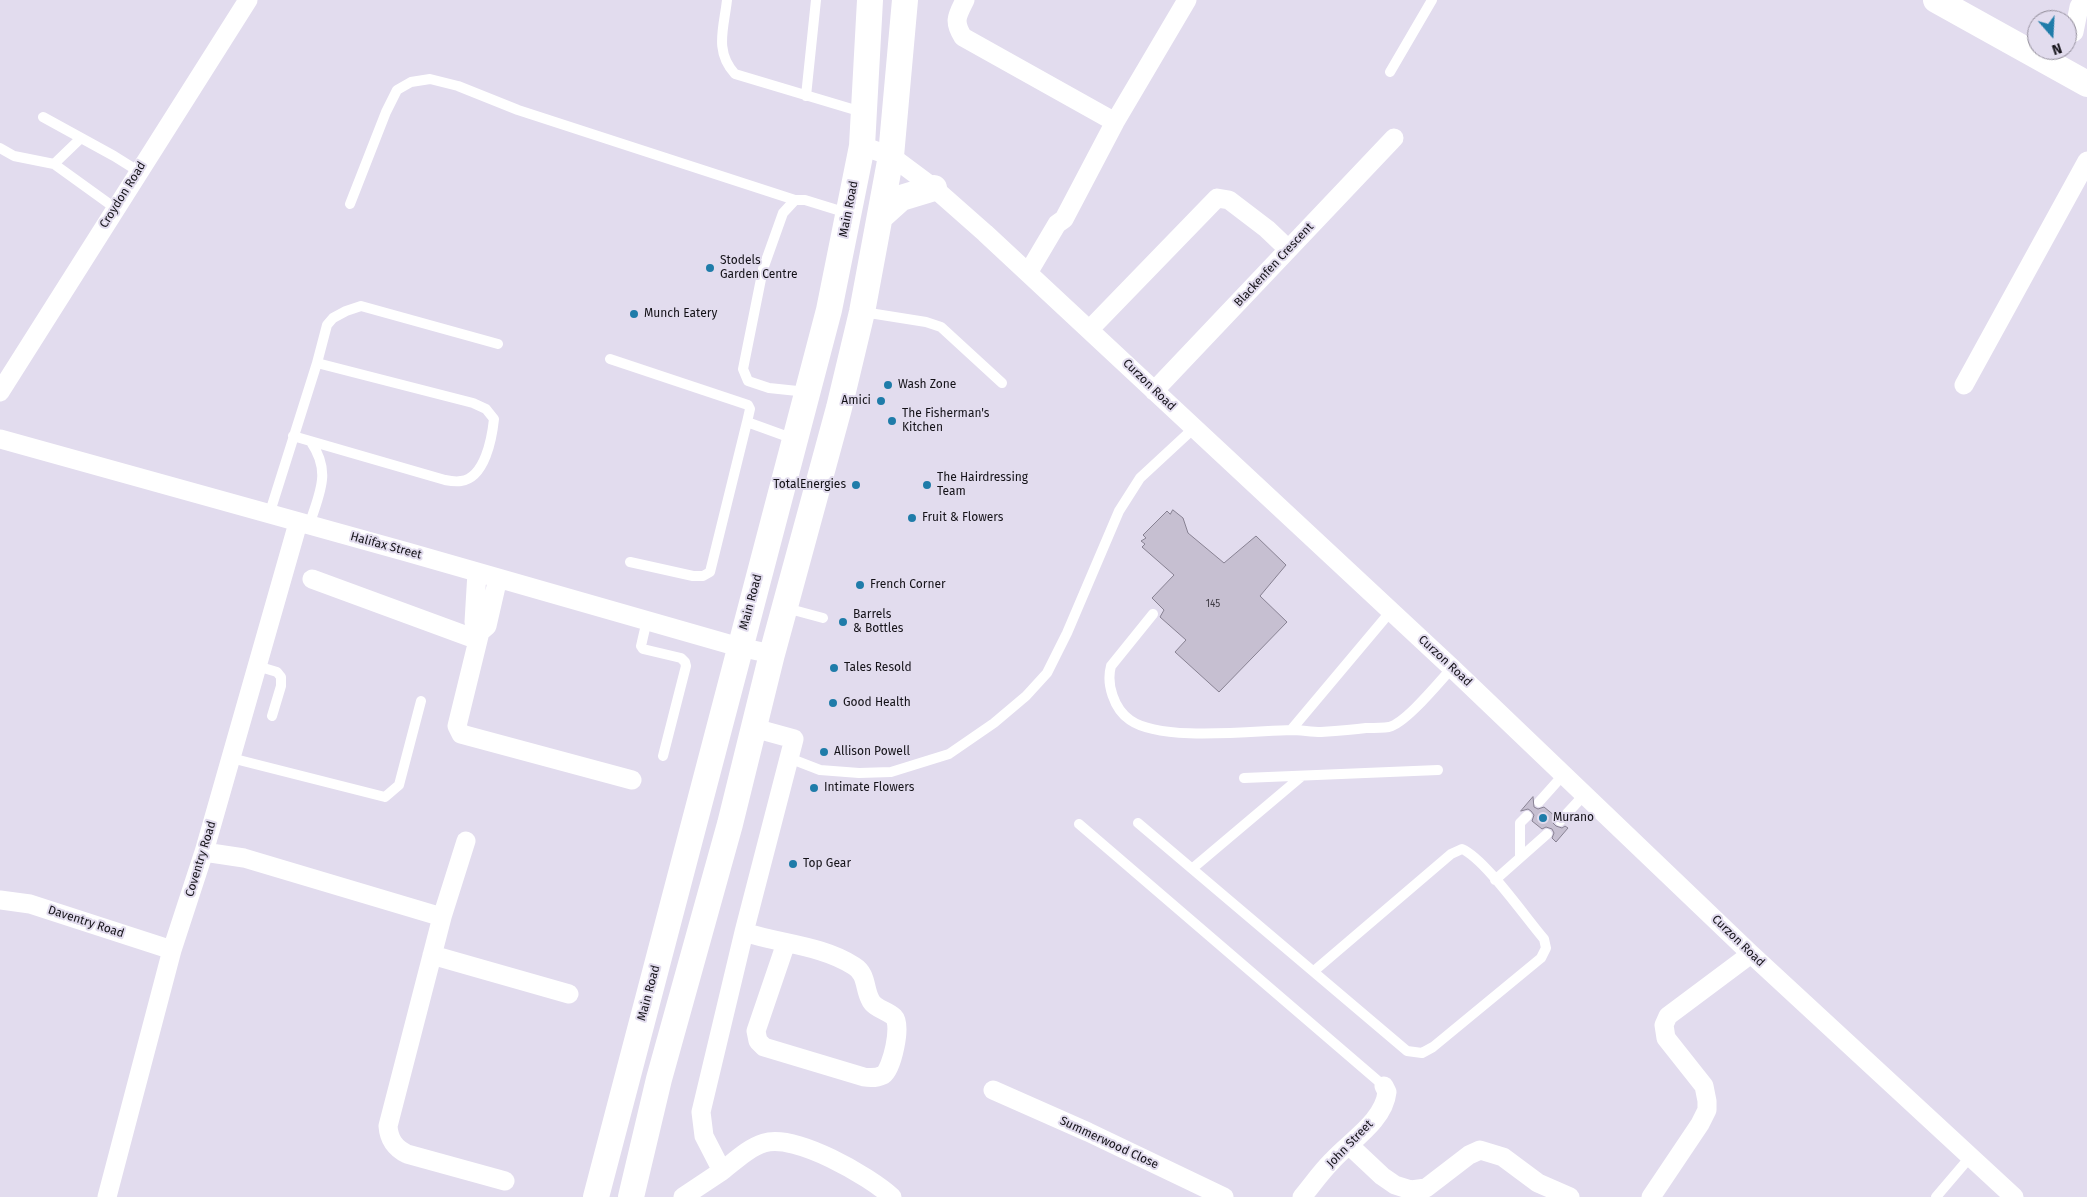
<!DOCTYPE html>
<style>
body{margin:0}
#map{position:relative;width:2087px;height:1197px;overflow:hidden;background:#e2dcee;font-family:"Fira Sans",sans-serif}
canvas{display:block}
.north{position:absolute;left:2027px;top:10px;width:50px;height:50px;box-sizing:border-box;background:#e2dcee;border:1px solid #908b98;border-radius:50%;rotate:161deg;font-size:14px;font-weight:700;line-height:20px;text-align:center;color:#141218}
.north::after{content:'';display:block;margin:auto;width:18px;height:22px;background:#1f7ca9;clip-path:polygon(50% 0,100% 100%,50% 72%,0 100%)}
</style>
<div id="map">
<canvas width="2087" height="1197"></canvas>
<div class="north">N</div>
</div>
<script>
const g = document.querySelector('canvas').getContext('2d');
g.lineJoin = 'round';
function fillPath(path, color) { g.fillStyle = color; g.fill(path, 'evenodd'); }
function strokePath(path, color, width, dash) { g.strokeStyle = color; g.lineWidth = width; g.lineCap = dash ? 'butt' : 'round'; g.setLineDash(dash || []); g.stroke(path); }
function drawText(font, color, halo, rows, align = 'center') {
  g.font = font + ' "Fira Sans",sans-serif'; g.lineWidth = 4; g.setLineDash([]); g.textBaseline = 'middle'; g.strokeStyle = halo; g.fillStyle = color; for (const [text, x, y, turn = 0] of rows) {
    g.save(); g.translate(x, y); g.rotate((+turn || 0) * Math.PI / 180); g.textAlign = isNaN(turn) ? turn : align; if (halo) g.strokeText(text, 0, 0); g.fillText(text, 0, 0); g.restore();
  }
}
const building = new Path2D(`
 M1173 510 1183 518 1188 533 1224 563 1256 536 1286 565 1260 596 1287 622 1219 692 1175 652 1186 640 1160 617 1164 610 1152 598 1174 575 1142 547 1145 544 1141 541 1146 538 1143 535 1167 511 1170 514Z
 M1533 797 1534 807 1538 809 1544 807 1555 816 1553 823 1556 826 1562 828 1565 826 1568 828 1556 842 1552 838 1554 833 1552 829 1546 827 1542 829 1532 821 1534 815 1531 811 1528 809 1521 811Z`);
const lane = new Path2D(`
 M727 0C724 28 714 51 735 74L862 112
 M1390 72 1432 0
 M806 96 816 0
 M43 117 114 156 138 171
 M0 148 14 156 54 164 115 208
 M54 164 81 138
 M350 204 386 112 397 90 411 82 430 79 458 86 518 110 795 200
 M863 312 926 322 941 327 1002 383
 M610 359 748 405 750 409 747 422
 M807 392 769 388 748 381 743 369 763 269 783 213 795 200H805L847 213
 M293 436 445 480C450 481 456 482 461 481 485 478 492 438 494 419L486 409 473 403 317 363
 M269 515 317 363 327 325 333 318 346 311 361 306 498 344
 M309 526C319 493 332 473 311 442
 M630 562 693 576H703L710 572 747 422 794 439
 M786 608 823 618
 M1153 614 1111 666C1106 684 1114 709 1130 720 1161 742 1252 731 1291 730 1301 730 1311 732 1321 732 1336 731 1351 730 1366 728 1373 728 1382 728 1389 727 1406 723 1439 682 1452 668
 M647 620 641 646 643 649 681 658 685 662 686 666 663 756
 M257 666 277 672 281 677V686L272 716
 M1291 730 1391 611
 M231 758 385 797 399 785 421 701
 M789 758 820 770 859 773 891 772 949 754 994 723 1026 696 1047 673 1067 633 1119 511 1140 478 1194 428
 M1244 778 1438 770
 M1539 802 1564 774
 M1560 821 1585 794
 M1138 823 1407 1051 1422 1053 1433 1047 1541 958 1546 948 1544 939C1525 917 1485 859 1462 849L1451 854 1314 971
 M1079 824 1384 1086
 M1520 857V823L1527 816
 M1193 868 1302 776
 M1495 880 1547 834
 M1936 1197 1971 1156`);
const street = new Path2D(`
 M965 0C957 16 953 21 963 37L1115 122
 M2067 36 2074 32 2079 7 2083 0
 M862 146 891 156 934 188 985 233 1452 668 1751 954 2014 1197
 M1028 273 1057 224 1064 219 1115 122 1187 0
 M1090 329 1217 198 1229 200 1267 229 1288 249
 M1964 385 2087 161
 M1154 391 1394 138
 M0 392 248 0
 M0 439 407 552 739 647 772 654
 M477 572 474 622 480 632
 M498 578 487 626 480 632 457 726 461 734 632 780
 M312 579 478 640
 M754 728 794 739 744 932C780 944 821 945 854 966 867 974 864 987 870 999 874 1009 887 1010 894 1017 902 1025 892 1069 883 1075 877 1078 870 1078 864 1077L764 1047 758 1041 756 1031 786 943
 M204 852 244 858 442 917 466 841
 M0 900 30 904 172 950
 M442 917 388 1126C389 1140 395 1148 407 1154L505 1181
 M432 955 569 994
 M993 1090 1088 1132 1224 1197
 M1349 1145 1382 1176 1395 1185 1411 1190 1426 1188 1469 1155 1480 1150 1503 1157 1538 1183 1570 1197
 M722 1171C735 1161 748 1148 764 1143 795 1133 869 1176 892 1197
 M107 1197 172 950 204 852 298 523
 M683 1197 722 1171 704 1136 701 1112 744 932
 M1302 1197C1312 1185 1321 1172 1332 1161 1350 1141 1384 1121 1387 1092L1384 1086
 M1651 1197 1700 1124 1707 1110V1101L1704 1086 1666 1038 1664 1025 1668 1016 1751 954`);
const secondary = new Path2D(`
 M1936 0 2087 84
 M881 216 901 198 934 188
 M596 1197 829 310 862 146 870 0
 M631 1197 659 1079 730 824 772 654 839 408 862 312 891 156 905 0`);
const markers = [
 [710,268,5,"#1f7ca9"],
 [634,314,5,"#1f7ca9"],
 [888,385,5,"#1f7ca9"],
 [881,401,5,"#1f7ca9"],
 [892,421,5,"#1f7ca9"],
 [856,485,5,"#1f7ca9"],
 [927,485,5,"#1f7ca9"],
 [912,518,5,"#1f7ca9"],
 [860,585,5,"#1f7ca9"],
 [843,622,5,"#1f7ca9"],
 [834,668,5,"#1f7ca9"],
 [833,703,5,"#1f7ca9"],
 [824,752,5,"#1f7ca9"],
 [814,788,5,"#1f7ca9"],
 [1543,818,5,"#1f7ca9"],
 [793,864,5,"#1f7ca9"]
];
const numberNames = [
 ["145",1213,604]
];
const streetNames = [
 ["Croydon Road",123,195,-58],
 ["Main Road",849,209,-79],
 ["Blackenfen Crescent",1274,265,-47],
 ["Curzon Road",1149,385,44],
 ["Halifax Street",386,546,15],
 ["Main Road",751,602,-75],
 ["Curzon Road",1445,661,43],
 ["Coventry Road",201,859,-73],
 ["Daventry Road",86,922,18],
 ["Curzon Road",1738,941,44],
 ["Main Road",649,993,-75],
 ["Summerwood Close",1109,1143,25],
 ["John Street",1350,1144,-46]
];
const poiNames = [
 ["Stodels",720,261],
 ["Garden Centre",720,275],
 ["Munch Eatery",644,314],
 ["Wash Zone",898,385],
 ["Amici",871,401,"right"],
 ["The Fisherman's",902,414],
 ["Kitchen",902,428],
 ["The Hairdressing",937,478],
 ["Team",937,492],
 ["TotalEnergies",846,485,"right"],
 ["Fruit & Flowers",922,518],
 ["French Corner",870,585],
 ["Barrels",853,615],
 ["& Bottles",853,629],
 ["Tales Resold",844,668],
 ["Good Health",843,703],
 ["Allison Powell",834,752],
 ["Intimate Flowers",824,788],
 ["Murano",1553,818],
 ["Top Gear",803,864]
];
fillPath(building, '#c6bfd1');
strokePath(building, '#878192', 1);
strokePath(lane, '#fff', 10);
strokePath(street, '#fff', 19);
strokePath(secondary, '#fff', 26);
for (const [x, y, r, color] of markers) { const dot = new Path2D(); dot.arc(x, y, r, 0, 2 * Math.PI); g.fillStyle = color; g.fill(dot); strokePath(dot, '#e2dcee', 2); }
drawText('10px', '#403d46', null, numberNames);
drawText('12px', '#141218', '#e2dcee', streetNames);
drawText('12px', '#141218', '#e2dcee', poiNames, 'left');
</script>
